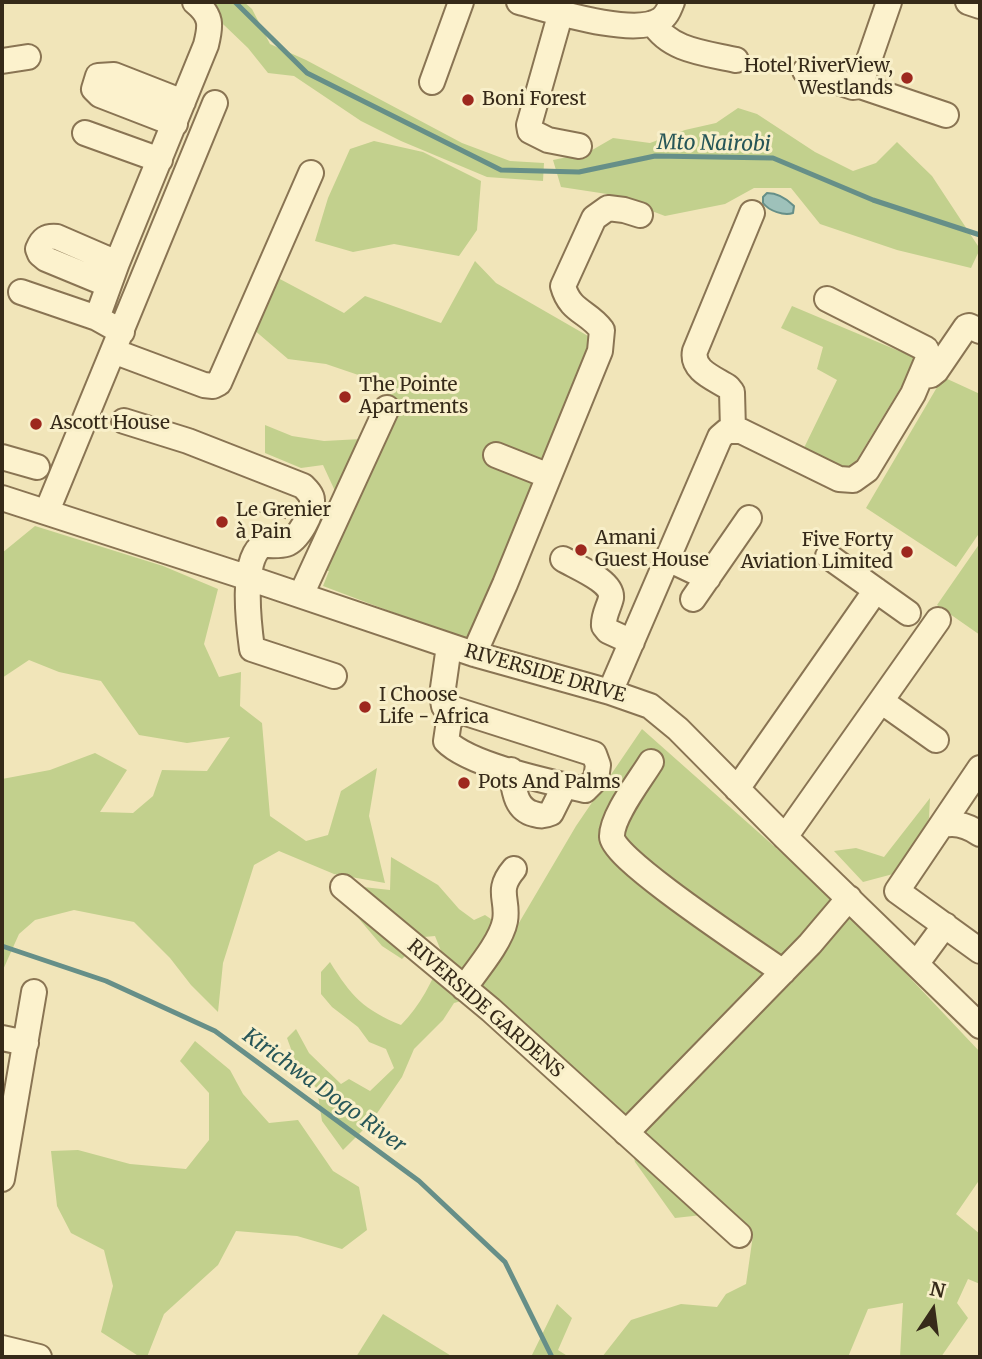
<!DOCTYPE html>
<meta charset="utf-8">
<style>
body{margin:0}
#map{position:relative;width:982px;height:1359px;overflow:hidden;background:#f1e5b9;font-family:Merriweather,serif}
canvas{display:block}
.frame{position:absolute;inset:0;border:4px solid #362a19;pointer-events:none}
.north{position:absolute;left:898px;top:1275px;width:70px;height:70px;-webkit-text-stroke:5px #f8efc9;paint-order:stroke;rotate:13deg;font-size:19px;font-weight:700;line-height:28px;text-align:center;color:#362a19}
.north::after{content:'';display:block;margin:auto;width:24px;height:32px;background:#362a19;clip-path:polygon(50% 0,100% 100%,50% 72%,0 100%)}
</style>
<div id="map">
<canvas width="982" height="1359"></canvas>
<div class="frame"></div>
<div class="north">N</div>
</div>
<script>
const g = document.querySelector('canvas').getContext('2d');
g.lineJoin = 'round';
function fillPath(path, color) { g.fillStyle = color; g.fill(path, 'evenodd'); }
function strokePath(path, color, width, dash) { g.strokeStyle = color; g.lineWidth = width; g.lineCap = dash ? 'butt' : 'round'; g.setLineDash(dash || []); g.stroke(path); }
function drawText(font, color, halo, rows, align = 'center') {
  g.font = font + ' Merriweather,serif'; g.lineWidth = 6; g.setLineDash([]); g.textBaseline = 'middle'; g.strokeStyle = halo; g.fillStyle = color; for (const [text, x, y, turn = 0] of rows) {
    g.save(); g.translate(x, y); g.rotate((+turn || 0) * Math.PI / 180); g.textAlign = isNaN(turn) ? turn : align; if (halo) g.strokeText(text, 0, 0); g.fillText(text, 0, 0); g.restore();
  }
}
const green = new Path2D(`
 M200 2H244L252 9 270 44 306 60 462 143 510 161 544 163 543 181 487 177 401 141 361 121 294 76 268 73 248 48Z
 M738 108 757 114 815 152 853 171 876 163 897 142 932 176 980 249 971 268 897 250 820 224 791 188H754L725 204 665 216 607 194 561 187 553 160 587 153 613 138 650 143 685 130 716 123Z
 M374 141 423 152 481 181 477 230 459 256 394 244 353 252 315 241 328 198 350 149Z
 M475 261 496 283 595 340 535 489 466 640 323 586 329 571 298 569 335 491 323 465 301 468 265 453V425L292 436 324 441 361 439 398 406 376 381 326 364 288 359 253 329 278 278 344 313 365 296 441 323Z
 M792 306 918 359 850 471 802 452 837 380 817 369 823 347 781 328Z
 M943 377 980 394V532L956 567 866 508Z
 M35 526 163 566 218 589 204 644 219 677 241 672 240 706 262 723 270 816 306 841 328 835 341 791 377 768 369 816 385 883 334 874 279 851 254 865 223 963 218 1012 191 985 170 958 134 922 74 910 35 920 19 934 2 972V779L50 770 95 753 127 770 100 812 133 813 153 796 162 770 207 771 230 737 187 743 139 735 101 681 59 672 29 660 2 678V553Z
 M980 543V635L937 605Z
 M642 729 846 910 980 1052V1179L956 1214 980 1234V1284L968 1279 957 1303 968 1318 941 1357H900L903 1303 868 1309 848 1357H602L631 1320 681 1304 717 1307 726 1294 746 1284 753 1235 702 1215 675 1218 635 1162 625 1115 480 989 576 826Z
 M930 798 929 818 911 854 893 874 863 882 834 851 856 848 884 857Z
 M391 857 438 885 459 909 474 920 485 915 497 923 467 966 465 1000 454 1003 443 1020 414 1049 402 1077 371 1122 343 1150 322 1121 317 1089 295 1060 287 1038 296 1029 309 1053 341 1084 349 1079 370 1091 394 1068 386 1049 369 1042 358 1027 332 1007 321 994V972L330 962C351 996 364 1010 401 1025 421 1005 432 981 443 956L435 936 424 937 402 959 382 946 343 900 363 887 390 890Z
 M195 1041 230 1070 243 1094 269 1123 298 1120 333 1171 359 1187 367 1230 342 1249 297 1236 236 1231 218 1265 164 1314 147 1357H140L101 1332 113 1286 104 1250 71 1233 57 1206 51 1151 78 1150 130 1164 186 1169 209 1140V1093L180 1061Z
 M557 1304 572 1318 558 1350 569 1357H531Z
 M383 1314 453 1357H356Z`);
const water = new Path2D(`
 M767 193C778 193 786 198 794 206L793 213C784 216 769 211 763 203V197Z`);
const stream = new Path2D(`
 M235 2 307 73 501 170 579 172 655 156 773 158 873 200 980 235
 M2 946 106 981 215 1031 419 1181 505 1262 552 1357`);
const path = new Path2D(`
 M258 511 286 518`);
const minor = new Path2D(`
 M519 2C550 10 633 37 660 20 667 16 669 9 672 2
 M968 2 980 6
 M561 12 529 125 530 131 548 140 579 146
 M653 23C670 51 706 53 736 60
 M2 61 28 57
 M805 71 853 87 860 86 889 2
 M432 82 461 2
 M860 86 946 115
 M175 124 100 95 94 89 98 76 114 75 183 102
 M85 133 160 160
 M109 285 46 259 40 254 38 249C42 239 46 236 57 237L117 263
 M21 292 97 318
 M122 332 97 318 117 263 206 45C211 25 212 16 195 2
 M113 351 204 385 213 386 219 383 311 173
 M924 376 931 375 936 371 966 327 969 326 980 331
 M124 421 188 441 303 486C307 490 312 495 312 500 313 513 298 540 286 544 280 546 270 545 263 545 240 558 249 627 252 649L334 676
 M733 430 732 392 728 387C714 378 691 370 695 351L752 213
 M496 455 549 476
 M2 457 37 467
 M2 498 249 578 474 654 610 692 650 706 678 729 785 837 980 1026
 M47 511 215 103
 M828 556 908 613
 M563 559C576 567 613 581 611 598 609 607 603 616 604 626L608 631 632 642
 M668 559 708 578
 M301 595 387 408
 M693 599 749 518
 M449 646 442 695 444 706 594 754 598 765 596 779 585 790C550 782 469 765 446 741L449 721 459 711
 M474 654 505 584 600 351 602 330C588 311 570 312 563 286L594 218 608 208 624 210 640 215
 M610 692 720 437 727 431H741L839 479 853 480 867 470 913 394 929 356 926 349 827 299
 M881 701 936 740
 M651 762C640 780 611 817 612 837 612 859 758 954 783 972
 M980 768 897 891 980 951
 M511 770C514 787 514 809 534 814 541 816 544 816 551 813L565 785
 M737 789 876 590
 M941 826C955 821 968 826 980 834
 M785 837 938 620
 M343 887 491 1010 739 1235
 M917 963 945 925
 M464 988C476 971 501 942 505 921 509 899 495 891 514 869
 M2 1038 26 1043
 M626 1133 810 944 849 898
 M2 1179 34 992
 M2 1348 39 1357`);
const markers = [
 [907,78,7,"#9d281e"],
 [468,100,7,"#9d281e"],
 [345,397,7,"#9d281e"],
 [36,424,7,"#9d281e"],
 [222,522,7,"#9d281e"],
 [581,550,7,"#9d281e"],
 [907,552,7,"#9d281e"],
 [365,707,7,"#9d281e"],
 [464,783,7,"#9d281e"]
];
const poiNames = [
 ["Hotel RiverView,",893,67,"right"],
 ["Westlands",893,89,"right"],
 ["Boni Forest",482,100],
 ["The Pointe",359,386],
 ["Apartments",359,408],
 ["Ascott House",50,424],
 ["Le Grenier",236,511],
 ["à Pain",236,533],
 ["Amani",595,539],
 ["Guest House",595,561],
 ["Five Forty",893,541,"right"],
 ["Aviation Limited",893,563,"right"],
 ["I Choose",379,696],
 ["Life - Africa",379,718],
 ["Pots And Palms",478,783]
];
const streetNames = [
 ["RIVERSIDE DRIVE",545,674,16],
 ["RIVERSIDE GARDENS",485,1009,41]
];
const waterNames = [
 ["Mto Nairobi",714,144,1],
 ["Kirichwa Dogo River",324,1091,36]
];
fillPath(green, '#c2d08d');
fillPath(water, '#9ec1ba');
strokePath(water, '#668f88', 2);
strokePath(stream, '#668f88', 5);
strokePath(minor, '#897453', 28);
strokePath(path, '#897453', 2.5, [5, 3.5]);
strokePath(minor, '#fcf2cd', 24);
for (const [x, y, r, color] of markers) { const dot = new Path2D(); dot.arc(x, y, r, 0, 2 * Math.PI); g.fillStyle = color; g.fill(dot); strokePath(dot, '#f8efc9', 2.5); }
drawText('19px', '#362a19', '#f8efc9', poiNames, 'left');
drawText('19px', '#362a19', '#f8efc9', streetNames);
drawText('italic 21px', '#275658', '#f8efc9', waterNames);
</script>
